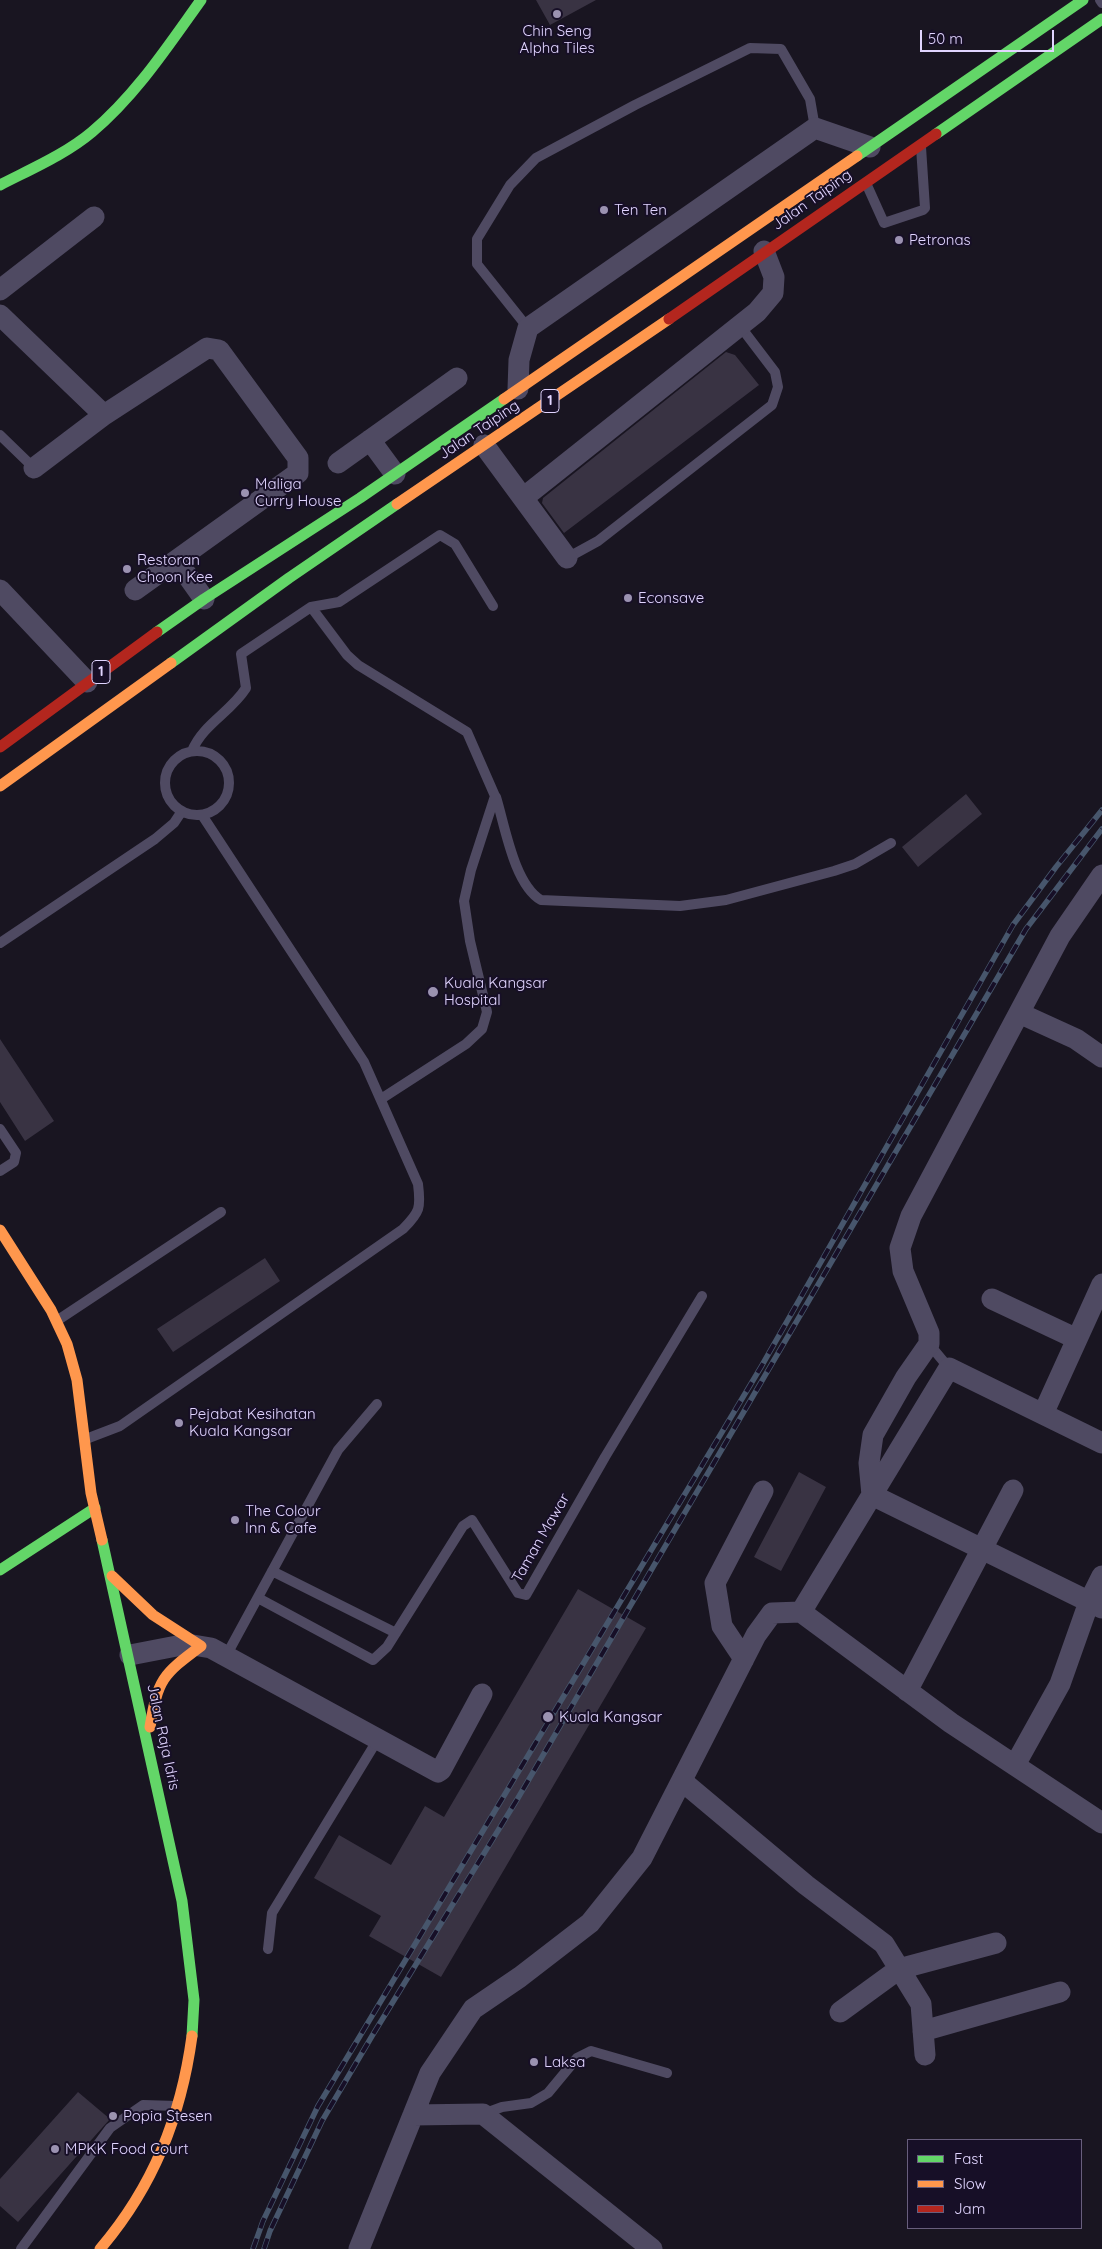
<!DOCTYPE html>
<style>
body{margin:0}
#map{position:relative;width:1102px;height:2249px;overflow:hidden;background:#191521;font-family:Quicksand,sans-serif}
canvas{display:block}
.legend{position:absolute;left:907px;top:2139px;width:175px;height:90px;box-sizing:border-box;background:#170f27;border:1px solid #685e7d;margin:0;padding:6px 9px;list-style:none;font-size:15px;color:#e1d5ff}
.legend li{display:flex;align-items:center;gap:10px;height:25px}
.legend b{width:25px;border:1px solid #685e7d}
.scale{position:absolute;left:920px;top:30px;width:134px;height:22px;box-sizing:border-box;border:2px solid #e1d5ff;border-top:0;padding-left:6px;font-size:15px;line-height:18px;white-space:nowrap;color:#e1d5ff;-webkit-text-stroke:4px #170f27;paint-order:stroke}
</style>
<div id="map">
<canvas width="1102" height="2249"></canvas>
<ul class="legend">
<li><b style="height:6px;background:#63d668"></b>Fast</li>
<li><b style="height:6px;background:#ff974d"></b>Slow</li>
<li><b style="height:6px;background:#b3261e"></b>Jam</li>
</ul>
<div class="scale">50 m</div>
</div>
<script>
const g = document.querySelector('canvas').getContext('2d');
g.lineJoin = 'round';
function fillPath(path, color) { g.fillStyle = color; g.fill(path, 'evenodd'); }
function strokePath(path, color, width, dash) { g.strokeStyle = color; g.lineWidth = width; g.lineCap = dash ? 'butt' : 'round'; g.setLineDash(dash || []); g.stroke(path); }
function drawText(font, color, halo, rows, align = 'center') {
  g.font = font + ' Quicksand,sans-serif'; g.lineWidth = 4; g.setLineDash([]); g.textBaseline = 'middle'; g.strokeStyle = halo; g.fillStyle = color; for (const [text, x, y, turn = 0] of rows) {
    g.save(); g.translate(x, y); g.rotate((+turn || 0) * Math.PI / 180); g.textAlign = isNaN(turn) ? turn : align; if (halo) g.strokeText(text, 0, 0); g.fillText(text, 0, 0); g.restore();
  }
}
const building = new Path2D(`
 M536 0H596L550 25Z
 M726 352 735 355 759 385 564 533 542 503 543 498Z
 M966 794 982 814 918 867 902 847Z
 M0 1039 54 1121 25 1141 0 1102Z
 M265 1258 280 1281 173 1352 157 1329Z
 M799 1472 826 1487 781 1571 754 1557Z
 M578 1589 646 1628 441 1977 369 1936 381 1916 314 1878 339 1835 391 1865 425 1806 444 1817Z
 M78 2092 110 2119 18 2222 0 2206V2179Z`);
const lane = new Path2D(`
 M1100 0 1102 3
 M866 183 884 223 923 210 925 208 921 147
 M528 328 477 264V239L510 185 536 158 635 105 750 48 781 49 810 99 815 128
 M0 435 34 468
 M567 558 598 541 772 405 778 387 775 372 740 326
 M311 607 347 655 358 665 467 732 495 796 471 870 464 901 470 941 487 1012 482 1029 466 1044 381 1099
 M192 751C203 724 231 712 246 688L241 654 311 607 339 602 440 535 455 544 493 606
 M165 783a32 32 0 1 1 64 0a32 32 0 1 1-64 0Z
 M496 797C505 826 514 884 541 900L680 906 726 900 834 871 855 864 891 843
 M0 943 155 839 174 823 182 811
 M0 1129 16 1153 14 1162 0 1171
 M58 1320 221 1212
 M929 1344 949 1368
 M86 1439 120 1426 403 1229C420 1212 421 1208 418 1184L364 1062 202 815
 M272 1571 396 1633
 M258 1598 373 1660 387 1647 463 1526 472 1520 518 1593 526 1595 605 1457 702 1296
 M226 1656 338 1450 377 1404
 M268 1949 272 1913 378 1739
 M483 2114 502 2107 531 2103 548 2093 577 2058 591 2051 667 2073
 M21 2249 110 2128 143 2105 177 2106`);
const street = new Path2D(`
 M0 290 94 217
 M0 315 104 415
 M518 389 519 360 528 328 815 128 870 147
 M370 440 395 474
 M484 445 567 558
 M338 463 457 378
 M34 468 104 415 207 348 219 350 298 458V473L135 590
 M523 498 757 312 773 293 774 277 764 251
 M177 561 204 599
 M0 590 87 682
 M1102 875 1060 936 911 1216 900 1248 903 1271 929 1333V1344L906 1377 873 1435 869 1463 872 1495 1102 1608
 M1019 1013 1076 1039 1102 1057
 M992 1299 1077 1339
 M1043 1414 1102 1284
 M801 1612 949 1368 1102 1443
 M130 1655 187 1644 211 1648 438 1772 441 1770 482 1694
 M744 1659 722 1626 715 1583 763 1491
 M907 1691 1013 1490
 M1015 1765 1060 1684 1089 1602 1102 1576
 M682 1781 806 1885 884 1944 921 2004 925 2055
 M840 2012 899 1969 996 1943
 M923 2031 1060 1992
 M413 2115 483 2114 652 2249
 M359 2249 430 2073 473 2009 520 1977 590 1923 642 1858 756 1635 772 1613 801 1612 951 1723 1102 1823`);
const fast = new Path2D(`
 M936 134 1102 19
 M857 156 1083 0
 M0 185C31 169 66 154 92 132 136 95 168 46 201 0
 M157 632 204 599 360 498 504 399
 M171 663 289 578 397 504
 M102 1540 182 1901 194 2000 192 2036
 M0 1570 95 1508`);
const slow = new Path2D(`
 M504 399 857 156
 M397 504 669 319
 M0 786 171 663
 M0 1230 51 1310 67 1344 77 1380 91 1493 102 1540
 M112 1576 153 1615 201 1646C162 1675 158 1679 150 1727
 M100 2249C153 2187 181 2117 192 2036`);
const jam = new Path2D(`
 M669 319 936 134
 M0 747 157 632`);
const rail = new Path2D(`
 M253 2249 263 2221 318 2106 761 1367 1013 925 1056 867 1102 810
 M264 2249 270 2231 322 2121 372 2036 518 1798 1026 929 1102 829`);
const markers = [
 [557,14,5,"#9b92b1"],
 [604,210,5,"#9b92b1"],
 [899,240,5,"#9b92b1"],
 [245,493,5,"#9b92b1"],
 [127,569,5,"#9b92b1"],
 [628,598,5,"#9b92b1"],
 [433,992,6,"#9b92b1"],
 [179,1423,5,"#9b92b1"],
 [235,1520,5,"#9b92b1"],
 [548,1717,6,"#9b92b1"],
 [534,2062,5,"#9b92b1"],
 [113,2116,5,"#9b92b1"],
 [55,2149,5,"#9b92b1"]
];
const shields = [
 [550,401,18],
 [101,672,18]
];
const shieldNames = [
 ["1",550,401],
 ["1",101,672]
];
const poiNames = [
 ["Chin Seng",557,31,"center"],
 ["Alpha Tiles",557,48,"center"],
 ["Ten Ten",614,210],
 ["Petronas",909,240],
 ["Maliga",255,484],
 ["Curry House",255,501],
 ["Restoran",137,560],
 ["Choon Kee",137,577],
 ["Econsave",638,598],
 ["Kuala Kangsar",444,983],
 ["Hospital",444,1000],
 ["Pejabat Kesihatan",189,1414],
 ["Kuala Kangsar",189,1431],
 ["The Colour",245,1511],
 ["Inn & Cafe",245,1528],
 ["Kuala Kangsar",559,1717],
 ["Laksa",544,2062],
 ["Popia Stesen",123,2116],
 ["MPKK Food Court",65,2149]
];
const streetNames = [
 ["Jalan Taiping",812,200,-35],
 ["Jalan Taiping",479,430,-34],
 ["Taman Mawar",541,1538,-60],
 ["Jalan Raja Idris",163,1737,78]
];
fillPath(building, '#393343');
strokePath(lane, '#4f4a62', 10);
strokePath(street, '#4f4a62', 21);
strokePath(fast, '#63d668', 11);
strokePath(slow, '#ff974d', 11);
strokePath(jam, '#b3261e', 11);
strokePath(rail, '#47566c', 5.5);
strokePath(rail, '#170f27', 4, [11]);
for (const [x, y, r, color] of markers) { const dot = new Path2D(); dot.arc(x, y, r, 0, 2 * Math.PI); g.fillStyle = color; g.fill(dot); strokePath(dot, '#170f27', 2); }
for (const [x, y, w] of shields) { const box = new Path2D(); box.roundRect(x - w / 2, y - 11.5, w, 23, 4); g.fillStyle = '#170f27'; g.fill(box); strokePath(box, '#e1d5ff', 1); }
drawText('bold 14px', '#e1d5ff', null, shieldNames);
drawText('15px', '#e1d5ff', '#170f27', poiNames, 'left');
drawText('15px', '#e1d5ff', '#170f27', streetNames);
</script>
